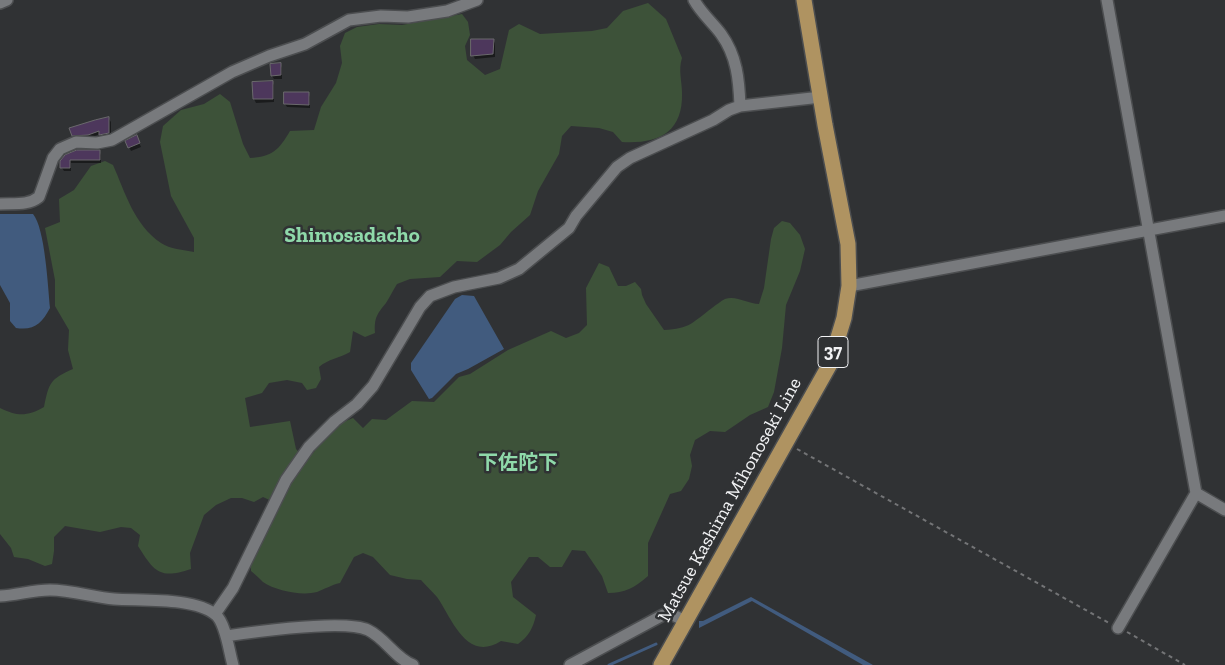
<!DOCTYPE html>
<meta charset="utf-8">
<style>
body{margin:0}
canvas{display:block;background:#303234}
</style>
<canvas width="1225" height="665"></canvas>
<script>
const g = document.querySelector('canvas').getContext('2d');
g.lineJoin = 'round';
function fillPath(path, color) { g.fillStyle = color; g.fill(path, 'evenodd'); }
function strokePath(path, color, width, dash) { g.strokeStyle = color; g.lineWidth = width; g.lineCap = dash ? 'butt' : 'round'; g.setLineDash(dash || []); g.stroke(path); }
function drawText(font, color, halo, rows, align = 'center') {
  g.font = font + ' "Zilla Slab","Noto Sans JP",serif'; g.lineWidth = 5; g.setLineDash([]); g.textBaseline = 'middle'; g.strokeStyle = halo; g.fillStyle = color; for (const [text, x, y, turn = 0] of rows) {
    g.save(); g.translate(x, y); g.rotate((+turn || 0) * Math.PI / 180); g.textAlign = isNaN(turn) ? turn : align; if (halo) g.strokeText(text, 0, 0); g.fillText(text, 0, 0); g.restore();
  }
}
const green = new Path2D(`
 M648 3 666 19 682 58C678 70 682 81 682 93 683 133 658 144 622 142L613 132 599 128 571 126 562 136 559 154 538 191 530 215 511 232 500 245 477 262 457 261 440 277 410 279 397 284C393 290 390 297 386 303 377 314 374 318 375 333L365 337 353 331 350 352C340 358 328 359 319 367L321 379 316 388 307 390 302 383 287 380 269 383 262 393 245 398 250 427 290 421 296 449 306 460 314 452 321 440 333 432 341 423 353 418 363 428 372 419 386 420 412 401 434 402 459 377 470 374 508 350 551 331 566 338 579 333 587 325 586 288 599 263 609 267 618 286H626L635 282 641 289 642 295 646 304 664 330C690 329 693 322 712 308 716 305 721 301 725 299 736 295 748 304 759 304L764 288 771 239 774 228 782 221 790 223 800 235 805 249 800 271 786 305 782 348 774 392 768 407 750 415 725 432 710 431 695 440 690 455 692 466 689 479 681 491 670 494 648 543V576C634 588 625 593 608 593L602 576 585 551 572 550 562 567H550L538 557H529L511 582 513 597 536 615C533 628 529 636 518 644L501 641C466 663 452 618 437 597 432 591 426 586 421 580L407 579 390 575 373 557 363 553 354 557 340 583C331 585 325 589 317 592 302 596 276 591 263 582 259 578 255 574 251 571V559L276 503 263 497 254 502 242 498H231L216 505 204 515 190 553 191 569C159 580 154 571 138 546L140 535 131 528 121 527 100 532 65 526 54 537V551L52 564 45 566 28 559 14 557 11 548 0 534V408C18 417 28 416 44 407 49 383 50 379 73 369L68 350 69 330 55 306V280L45 228 60 222 59 199 74 190 91 166 105 161 113 165C125 192 134 225 161 243 170 249 183 250 194 252V238L171 196 160 142 163 126 181 110 204 104 220 94 230 102 243 144 250 158C272 157 279 150 290 131L314 130 321 107 336 83 342 63 340 46 345 33 357 27 379 24 402 25 462 14 468 22 470 35 465 46 467 60 485 75 500 69 509 30 519 24 540 34 592 31 607 28 623 11Z`);
const water = new Path2D(`
 M0 214H33C45 228 48 287 50 308 42 323 34 331 16 328L10 321V303L0 285Z
 M462 295 474 296 504 349 468 369 456 374 432 398 429 399 411 370V363L455 299Z
 M751 597 873 665H863L752 601 699 628V621H703Z`);
const shadow = new Path2D(`
 M493 40 495 43V57L475 59 473 55Z
 M280 64 282 68V79H274L272 76Z
 M272 82 274 85V102L256 103 254 99V83Z
 M308 93 310 97V108L287 107 285 104Z
 M109 119 111 122V136L102 138 100 134 90 138 75 139 73 135Z
 M138 140 141 147 131 151 129 147Z
 M99 151 101 155V163H71V171H64L62 168 61 162Z`);
const stream = new Path2D(`
 M609 665 656 644`);
const building = new Path2D(`
 M471 39H494L493 54 471 56Z
 M281 63V75L271 76 270 64Z
 M273 81V99H253L252 82Z
 M284 92H309V105L284 104Z
 M109 117V133L99 135V131L88 135 72 136 69 128 95 120Z
 M137 135 140 143 128 148 125 141Z
 M77 150H100V160H70V168H60V161L65 155Z`);
const path = new Path2D(`
 M797 449 1109 623
 M1127 632 1185 665`);
const street = new Path2D(`
 M694 0C701 13 713 23 721 34 737 56 739 80 740 106
 M1107 0 1196 493 1118 628
 M0 3 7 0
 M0 204C13 203 28 206 39 197L53 158 60 149 76 142 97 143 112 140 232 72 269 56 305 44 349 20 381 16 408 17 447 11 477 0
 M849 286 1225 216
 M1196 493 1225 510
 M0 596C17 595 33 590 50 590 71 590 93 597 114 599 141 601 195 597 216 615 226 624 229 652 233 665
 M215 614 233 588 286 480 309 447 335 421 357 404 373 386 407 329 420 307 430 296 454 287 499 278 519 269 569 228 576 216 617 167 630 158 713 120 729 110 740 106 821 97
 M226 636C254 632 344 619 368 630 385 638 395 658 413 665
 M570 665 663 615H673L685 621`);
const primary = new Path2D(`
 M661 665 830 364 844 318 849 286 848 244 825 125 804 0`);
const shields = [
 [833,352,30]
];
const shieldNames = [
 ["37",833,352]
];
const streetNames = [
 ["Matsue Kashima Mihonoseki Line",730,500,-61]
];
const neighbourhoodNames = [
 ["下佐陀下",518,463]
];
const quarterNames = [
 ["Shimosadacho",352,236]
];
fillPath(green, '#3d5239');
fillPath(water, '#415b7e');
fillPath(shadow, '#0007');
strokePath(stream, '#415b7e', 3);
fillPath(building, '#4d375c');
strokePath(building, '#6a696c', 1);
strokePath(street, '#4c4e50', 14);
strokePath(primary, '#4c4e50', 18);
strokePath(path, '#737476', 2, [4, 4]);
strokePath(street, '#787a7d', 11);
strokePath(primary, '#af9361', 15);
for (const [x, y, w] of shields) { const box = new Path2D(); box.roundRect(x - w / 2, y - 15.5, w, 31, 4); g.fillStyle = '#303234'; g.fill(box); strokePath(box, '#f2f3f5', 1); }
drawText('bold 18px', '#f2f3f5', null, shieldNames);
drawText('19px', '#f2f3f5', '#303234', streetNames);
drawText('bold 20px', '#8fd9aa', '#303234', neighbourhoodNames);
drawText('bold 21px', '#8fd9aa', '#303234', quarterNames);
</script>
